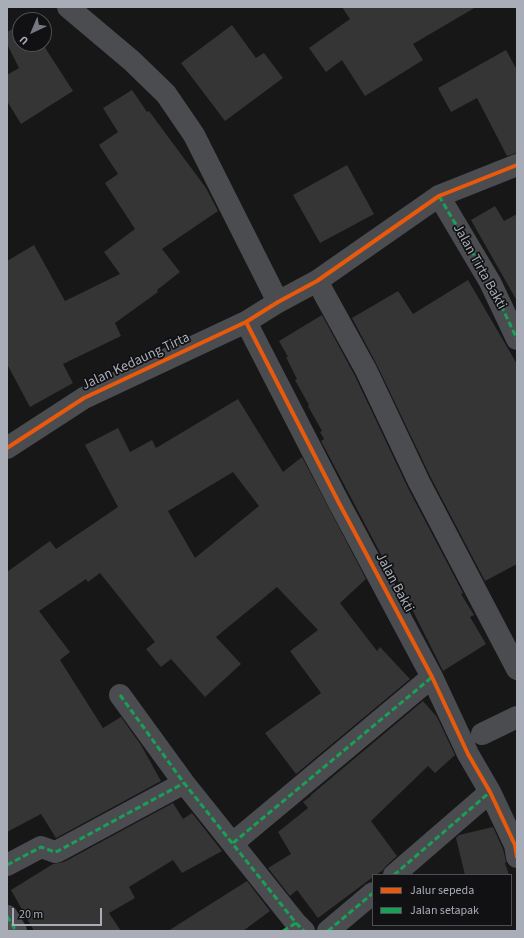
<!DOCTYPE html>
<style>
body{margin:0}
#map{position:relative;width:524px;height:938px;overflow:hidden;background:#171717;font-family:"Source Sans 3",sans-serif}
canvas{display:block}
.frame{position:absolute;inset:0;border:8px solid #a8adb8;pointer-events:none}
.legend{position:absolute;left:372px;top:874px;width:140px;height:52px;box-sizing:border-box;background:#111113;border:1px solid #4d4f55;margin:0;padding:5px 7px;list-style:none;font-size:12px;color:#a8adb8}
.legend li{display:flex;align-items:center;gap:8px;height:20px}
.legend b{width:20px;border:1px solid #4d4f55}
.north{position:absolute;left:12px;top:12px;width:40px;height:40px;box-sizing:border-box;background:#111113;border:1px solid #4d4f55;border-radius:50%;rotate:224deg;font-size:11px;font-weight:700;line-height:16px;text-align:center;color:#a8adb8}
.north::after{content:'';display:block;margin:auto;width:14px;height:18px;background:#757880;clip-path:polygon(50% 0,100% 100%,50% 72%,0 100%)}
.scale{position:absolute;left:12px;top:908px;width:90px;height:18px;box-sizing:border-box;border:2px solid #a8adb8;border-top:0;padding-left:5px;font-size:12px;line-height:14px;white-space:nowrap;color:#a8adb8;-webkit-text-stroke:3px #111113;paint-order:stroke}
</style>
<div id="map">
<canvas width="524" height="938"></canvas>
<div class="frame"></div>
<ul class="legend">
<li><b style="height:5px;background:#e8590c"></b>Jalur sepeda</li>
<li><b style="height:5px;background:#1a9f57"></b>Jalan setapak</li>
</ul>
<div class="north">U</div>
<div class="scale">20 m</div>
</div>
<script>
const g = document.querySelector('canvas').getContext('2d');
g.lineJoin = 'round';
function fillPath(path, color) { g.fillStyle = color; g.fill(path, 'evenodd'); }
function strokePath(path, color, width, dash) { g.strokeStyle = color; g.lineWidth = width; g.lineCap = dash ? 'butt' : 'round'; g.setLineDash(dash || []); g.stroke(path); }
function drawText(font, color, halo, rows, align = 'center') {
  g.font = font + ' "Source Sans 3",sans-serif'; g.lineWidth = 3.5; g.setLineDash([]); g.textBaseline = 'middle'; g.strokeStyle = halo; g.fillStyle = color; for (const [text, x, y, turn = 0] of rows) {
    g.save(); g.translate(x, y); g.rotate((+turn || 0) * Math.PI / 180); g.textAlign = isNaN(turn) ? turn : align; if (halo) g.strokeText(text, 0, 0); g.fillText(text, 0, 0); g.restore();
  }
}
const building = new Path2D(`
 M342 7H476L413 44 423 60 365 96 342 60 326 72 309 48 350 19Z
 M20 25V44H44V40L47 44 44 46 73 91 21 124 7 101V75L19 68 7 44V32Z
 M232 25 256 58 264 53 283 78 225 121 181 63Z
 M506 50 517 70V153L507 156 477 98 451 112 438 88Z
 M132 90 147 112 149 111 206 188 218 211 162 249 180 272 157 290 158 292 115 323 121 336 63 364 73 383 30 407 7 364V261L34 245 65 301 120 274 104 252 135 229 105 183 118 174 99 145 118 132 103 108Z
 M347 165 374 214 320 243 293 195Z
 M495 206 504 221 517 214V301L471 220Z
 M468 280 517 364V564L485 581 430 476 377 365 352 318 398 291 413 314Z
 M322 315 355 376 408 488 463 593 461 594 474 615 470 617 486 644 443 671 387 559 385 562 321 441 324 439 320 432 322 431 308 406 309 405 295 380 297 379 286 357H288L279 341Z
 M238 399 283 472 302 457 366 579 340 603 377 651 380 647 410 679 296 774 265 733 321 693 290 651 318 630 277 587 216 637 241 664 205 697 171 659 161 667 146 649 155 642 100 573 88 582 86 579 39 611 70 652 60 660 103 728 121 717 141 745 161 781 56 838 41 814 7 832V572L50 541 56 549 118 507 85 445 118 428 130 452 152 440 156 448ZM233 472 259 506 195 558 168 511Z
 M423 701 437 717 455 755 435 773 428 766 371 821 397 856 386 866 383 870 376 875H373V877L318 918 297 890 290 896 268 868 291 854 278 832 308 808 303 802 311 796V795Z
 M173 803 183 819 192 813 222 851 182 873 173 860 129 887 135 898 109 913 121 931H34L11 890 53 864 64 862Z
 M493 827 503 849 506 862 505 863 509 875H465L456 838 459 835Z
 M247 881 270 911 243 931H168Z`);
const minor = new Path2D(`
 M68 7 132 61 166 94 194 135 278 302
 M439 196 490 282 517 339
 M317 281 366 370 419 482 517 669
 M246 322 339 503 432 677 468 754 490 792 515 845 517 857
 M7 448 84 398 246 322 278 302 317 281 439 196 517 165
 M120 695 184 783 296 923 304 931
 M482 734 517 717
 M233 843 432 677
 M7 865 41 847 55 852 58 851 184 783
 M394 875 490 792
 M7 916 16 931
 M328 931 373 893`);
const quiet = new Path2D(`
 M439 196 490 282 517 339
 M120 695 184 783 296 923 304 931
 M233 843 432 677
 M7 865 41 847 55 852 58 851 184 783
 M394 875 490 792
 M7 916 16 931
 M283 931 296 923
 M328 931 373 893`);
const cycleway = new Path2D(`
 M246 322 339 503 432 677 468 754 490 792 515 845 517 857
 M7 448 84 398 246 322 278 302 317 281 439 196 517 165`);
const streetNames = [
 ["Jalan Tirta Bakti",479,267,61],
 ["Jalan Kedaung Tirta",136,362,-25],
 ["Jalan Bakti",394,583,62]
];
fillPath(building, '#353536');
strokePath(minor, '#4b4c50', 22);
strokePath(quiet, '#1a9f57', 3, [6, 3]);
strokePath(cycleway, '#e8590c', 4);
drawText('14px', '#a8adb8', '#111113', streetNames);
</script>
